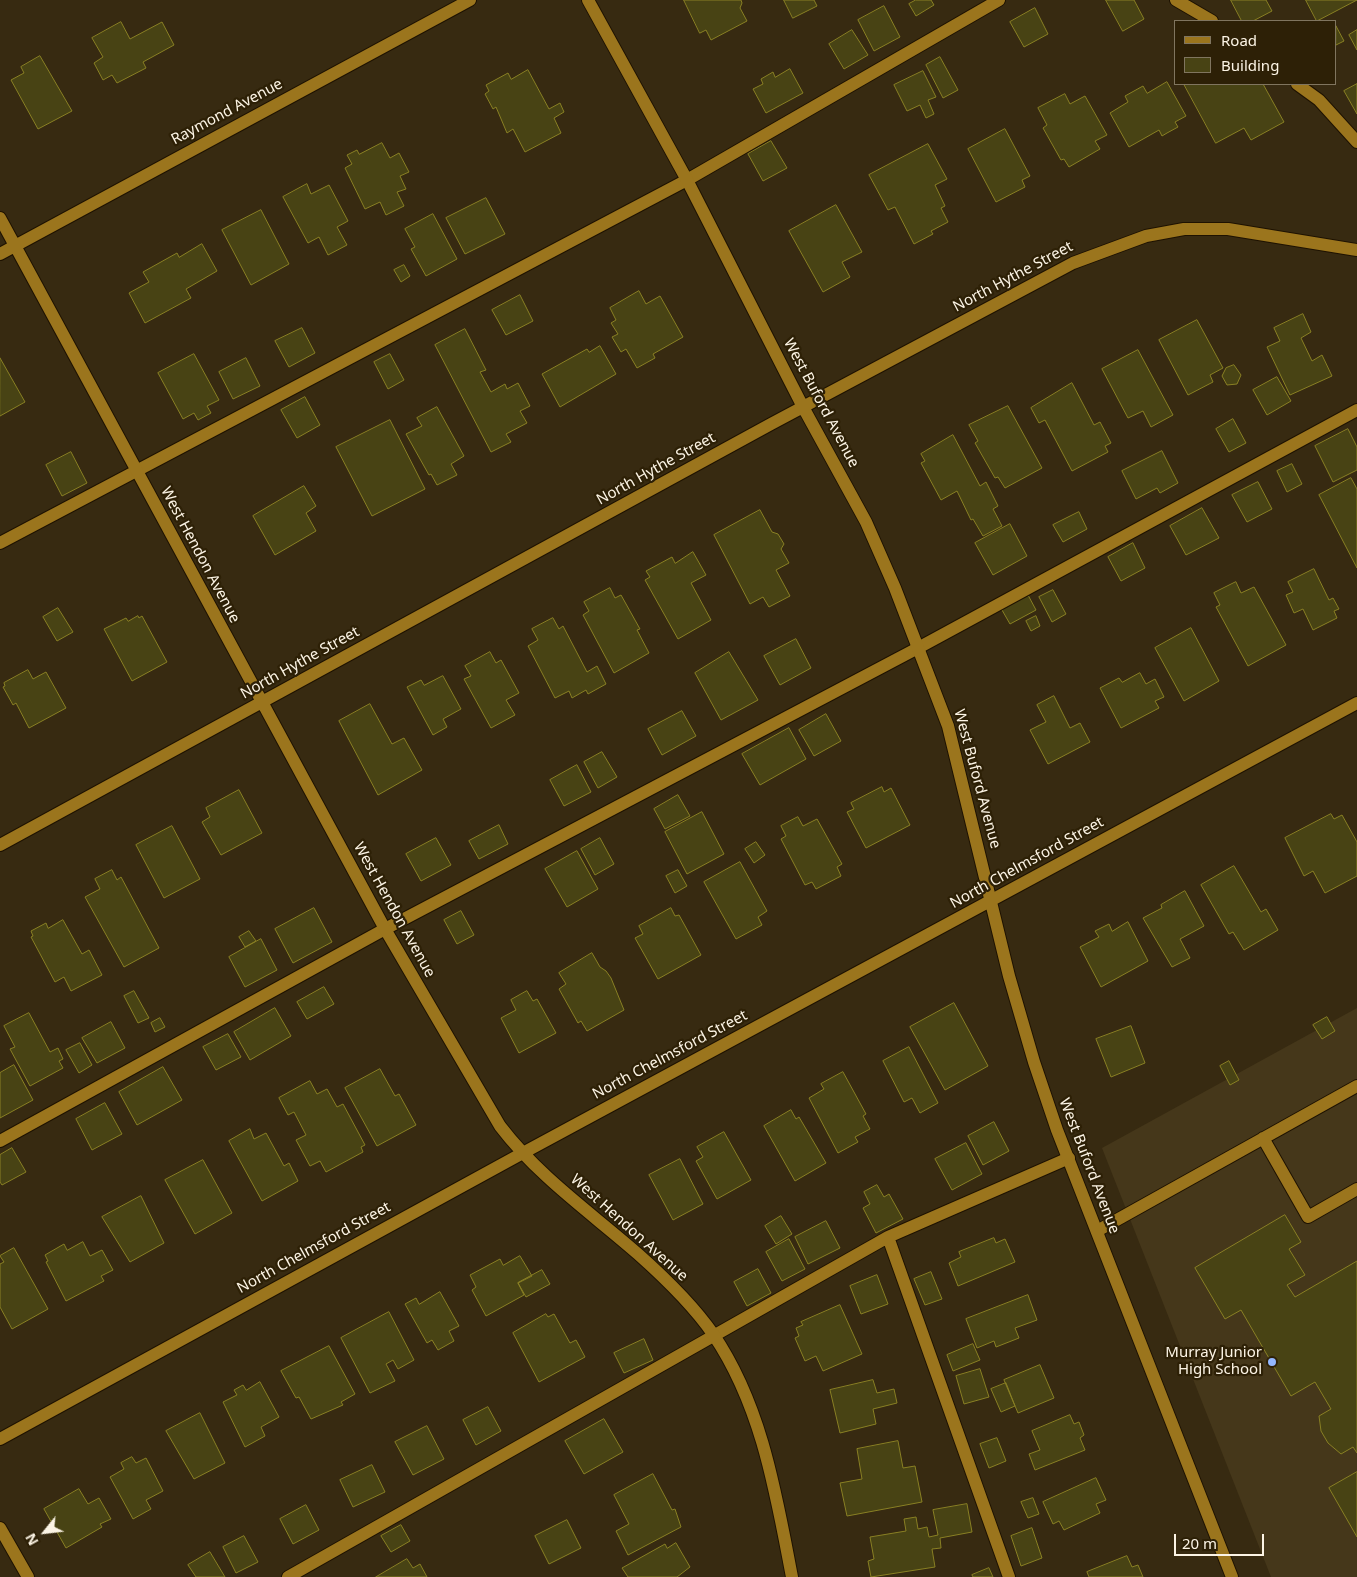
<!DOCTYPE html>
<style>
body{margin:0}
#map{position:relative;width:1357px;height:1577px;overflow:hidden;background:#372a11;font-family:"Noto Sans",sans-serif}
canvas{display:block}
.legend{position:absolute;left:1174px;top:20px;width:162px;height:65px;box-sizing:border-box;background:#2d2006;border:1px solid #80755f;margin:0;padding:6px 9px;list-style:none;font-size:15px;color:#fcf4e5}
.legend li{display:flex;align-items:center;gap:10px;height:25px}
.legend b{width:25px;border:1px solid #80755f}
.north{position:absolute;left:20px;top:1507px;width:50px;height:50px;-webkit-text-stroke:4px #2d2006;paint-order:stroke;rotate:241deg;font-size:14px;font-weight:700;line-height:20px;text-align:center;color:#fcf4e5}
.north::after{content:'';display:block;margin:auto;width:18px;height:22px;background:#fcf4e5;clip-path:polygon(50% 0,100% 100%,50% 72%,0 100%)}
.scale{position:absolute;left:1174px;top:1534px;width:90px;height:22px;box-sizing:border-box;border:2px solid #fcf4e5;border-top:0;padding-left:6px;font-size:15px;line-height:18px;white-space:nowrap;color:#fcf4e5;-webkit-text-stroke:4px #2d2006;paint-order:stroke}
</style>
<div id="map">
<canvas width="1357" height="1577"></canvas>
<ul class="legend">
<li><b style="height:6px;background:#9b751d"></b>Road</li>
<li><b style="height:14px;background:#484314"></b>Building</li>
</ul>
<div class="north">N</div>
<div class="scale">20 m</div>
</div>
<script>
const g = document.querySelector('canvas').getContext('2d');
g.lineJoin = 'round';
function fillPath(path, color) { g.fillStyle = color; g.fill(path, 'evenodd'); }
function strokePath(path, color, width, dash) { g.strokeStyle = color; g.lineWidth = width; g.lineCap = dash ? 'butt' : 'round'; g.setLineDash(dash || []); g.stroke(path); }
function drawText(font, color, halo, rows, align = 'center') {
  g.font = font + ' "Noto Sans",sans-serif'; g.lineWidth = 4.5; g.setLineDash([]); g.textBaseline = 'middle'; g.strokeStyle = halo; g.fillStyle = color; for (const [text, x, y, turn = 0] of rows) {
    g.save(); g.translate(x, y); g.rotate((+turn || 0) * Math.PI / 180); g.textAlign = isNaN(turn) ? turn : align; if (halo) g.strokeText(text, 0, 0); g.fillText(text, 0, 0); g.restore();
  }
}
const built = new Path2D(`
 M1357 1008V1577H1271L1102 1148Z`);
const building = new Path2D(`
 M684 0H741L742 3 740 8 747 21 711 40 706 30 700 33Z
 M784 0H814L817 6 793 18Z
 M916 0H931L934 5 916 16 909 4Z
 M1106 0H1134L1144 19 1123 31Z
 M1231 0H1266L1272 11 1253 21H1242Z
 M1306 0H1357L1317 21Z
 M884 6 900 37 874 51 858 20Z
 M1035 8 1048 34 1024 47 1010 22Z
 M121 22 130 39 162 22 174 45 143 62 146 68 117 83 112 75 103 80 94 63 103 57 92 38Z
 M1336 26 1344 41 1336 45Z
 M852 30 868 55 844 69 829 44Z
 M1357 30V50L1349 35Z
 M40 56 72 111 38 129 11 80 24 73 21 67Z
 M940 57 958 90 943 98 926 65Z
 M790 69 803 93 766 113 753 89 763 84 761 79 773 72 775 77Z
 M528 70 549 109 560 103 564 112 554 118 561 133 525 152 513 129 507 133 496 107 493 109 485 94 489 91 486 85 508 73 511 79Z
 M923 71 936 97 928 100 934 114 926 118 920 105 907 111 894 85Z
 M1167 82 1186 116 1175 122 1178 127 1167 133 1162 136 1159 130 1129 147 1110 113 1128 102 1125 96 1143 86 1147 93Z
 M1184 84H1263L1284 122 1251 140 1244 128 1216 143Z
 M1357 84V114L1344 91Z
 M1065 94 1070 104 1085 96 1107 135 1095 141 1100 149 1069 167 1064 159 1061 160 1043 128 1047 125 1038 108Z
 M1005 129 1030 176 1022 180 1025 187 996 202 968 149Z
 M771 141 787 168 763 181 748 154Z
 M382 143 390 158 399 153 409 172 400 176 406 189 397 192 404 206 386 215 380 202 365 209 345 168 352 164 347 155 357 150 359 154Z
 M928 144 947 179 935 185 945 206 941 208 948 222 931 231 933 234 914 244 895 207 888 210 869 175Z
 M307 184 311 194 329 185 348 221 337 227 347 245 328 255 319 237 308 243 283 197Z
 M486 198 505 234 465 254 446 218Z
 M836 205 862 252 842 262 850 277 823 292 789 231Z
 M261 210 289 264 251 285 222 230Z
 M433 214 457 259 426 276 411 249 415 247 405 229Z
 M202 244 217 271 186 289 191 298 145 323 129 293 149 282 143 272 177 253 179 257Z
 M404 265 410 276 401 282 394 270Z
 M639 291 646 304 660 296 683 337 653 354 655 358 637 368 626 349 621 352 612 337 618 334 611 323 616 320 610 308Z
 M520 295 533 321 506 335 492 310Z
 M1303 314 1311 332 1301 338 1312 361 1322 355 1332 376 1290 395 1267 347 1280 341 1274 328Z
 M1197 320 1223 368 1210 375 1213 382 1188 395 1159 340Z
 M302 328 315 353 289 367 275 341Z
 M465 329 486 370 480 372 491 392 505 384 507 389 518 383 530 406 520 411 527 423 506 434 511 442 491 452 435 345Z
 M600 346 616 374 560 407 542 374 587 349 589 352Z
 M1138 350 1173 415 1151 427 1143 411 1128 418 1102 369Z
 M194 354 219 400 207 406 211 413 198 420 194 413 183 419 158 373Z
 M390 354 404 380 388 389 374 362Z
 M0 358 25 402 0 416Z
 M246 358 260 386 233 399 219 372Z
 M1234 365 1241 375 1237 384 1227 385 1222 376 1226 368Z
 M1277 377 1291 401 1267 415 1253 390Z
 M1072 383 1094 425 1100 422 1111 443 1105 446 1108 452 1072 471 1045 420 1039 423 1031 408Z
 M305 397 320 425 297 438 281 410Z
 M1008 406 1042 468 1005 488 998 477 995 478 975 443 978 441 969 425Z
 M437 407 464 456 451 464 457 475 437 485 431 474 429 475 406 434 422 426 417 418Z
 M1233 419 1246 443 1229 452 1216 429Z
 M390 420 425 489 372 516 336 447Z
 M1348 429 1357 447V470L1333 482 1315 446Z
 M953 435 980 486 986 482 998 506 993 509 1002 526 983 536 973 519 971 520 957 491 941 500 921 463 925 461 921 454Z
 M1162 451 1178 483 1160 493 1157 488 1136 499 1122 471Z
 M71 452 87 483 62 496 46 465Z
 M1292 464 1302 484 1287 492 1277 471Z
 M1351 478 1357 489V568L1319 495Z
 M1258 482 1272 509 1247 522 1232 495Z
 M304 486 316 506 306 513 316 531 275 555 253 516Z
 M1202 508 1219 538 1186 555 1170 526Z
 M760 510 772 532 778 534 784 544 781 549 789 563 776 570 790 596 769 607 763 597 750 604 714 535Z
 M1079 512 1087 529 1063 542 1053 525Z
 M1010 524 1027 556 993 575 975 543Z
 M1133 543 1145 568 1121 581 1108 557Z
 M693 552 706 575 691 583 711 620 678 639 645 580 650 577 646 571 672 557 675 563Z
 M1314 569 1329 600 1333 598 1339 609 1334 611 1337 618 1313 630 1303 609 1294 613 1286 595 1293 592 1288 582Z
 M1236 582 1241 593 1254 587 1286 645 1248 666 1216 607 1220 605 1214 593Z
 M610 588 615 598 621 595 640 629 637 630 649 653 614 673 583 615 589 611 584 602Z
 M1053 590 1066 614 1052 622 1039 597Z
 M1028 595 1036 610 1010 624 1002 610Z
 M58 608 73 632 57 641 43 617Z
 M138 616 139 618 142 616 167 662 132 681 104 629 126 618 128 621Z
 M1036 616 1040 626 1031 631 1026 621Z
 M553 618 559 629 563 626 587 672 597 666 606 684 588 694 586 690 572 698 569 691 555 698 528 646 538 640 532 629Z
 M1191 628 1219 681 1184 701 1155 648Z
 M796 639 811 668 780 685 764 656Z
 M490 652 496 663 501 660 519 693 506 700 515 715 491 728 464 679 471 676 465 666Z
 M729 652 758 700 721 720 695 673Z
 M28 670 33 679 46 672 66 708 29 728 16 703 13 705 3 687 5 686 4 683Z
 M1140 673 1146 684 1155 679 1164 697 1155 701 1159 708 1121 728 1100 688 1119 678 1122 682Z
 M443 676 461 709 443 719 447 727 433 735 407 687 421 680 424 685Z
 M1054 696 1070 728 1080 723 1090 742 1048 764 1030 730 1046 722 1037 705Z
 M370 704 392 744 404 738 422 770 378 795 339 721Z
 M682 711 696 736 662 755 648 729Z
 M826 714 841 741 814 756 799 730Z
 M789 728 806 759 760 785 742 754Z
 M602 752 617 777 598 788 584 762Z
 M577 765 591 792 564 806 550 780Z
 M882 787 884 792 891 788 910 825 866 848 847 812 854 809 851 803Z
 M239 790 262 833 221 855 202 822 210 817 206 808Z
 M678 795 690 816 665 829 654 809Z
 M702 812 724 854 687 874 665 832Z
 M1331 814 1334 819 1342 815 1357 842V876L1325 893 1313 871 1304 876 1285 838Z
 M798 817 803 826 817 819 842 864 837 867 841 876 816 889 812 882 805 885 781 839 786 836 781 826Z
 M499 825 508 844 479 859 469 841Z
 M172 826 200 879 164 898 136 845Z
 M436 838 451 865 421 881 406 854Z
 M600 838 614 864 595 875 581 849Z
 M756 842 765 855 754 863 745 849Z
 M577 851 598 889 567 907 545 869Z
 M740 862 767 911 758 917 762 925 736 939 704 882Z
 M1234 866 1261 912 1266 909 1278 930 1244 950 1233 932 1229 934 1201 885Z
 M112 870 117 880 121 877 159 948 124 967 85 897 100 889 95 879Z
 M678 870 687 886 675 893 666 876Z
 M1185 891 1204 926 1180 939 1190 958 1172 967 1143 918 1162 908 1161 905Z
 M314 908 332 942 293 963 275 929Z
 M671 908 675 916 679 915 701 955 658 979 635 938 643 934 639 926Z
 M461 911 474 935 457 944 444 920Z
 M63 920 82 954 89 950 102 975 71 991 64 977 55 982 31 937 33 936 31 931 46 923 48 928Z
 M1128 922 1148 961 1101 987 1080 947 1099 937 1095 931 1109 924 1112 931Z
 M249 931 256 941 245 947 239 937Z
 M261 939 277 970 245 987 229 957Z
 M592 953 600 967 606 971 611 978 624 1010 587 1031 581 1021 578 1023 559 989 566 984 559 973Z
 M324 987 334 1004 307 1019 297 1002Z
 M134 991 149 1018 138 1023 124 996Z
 M527 991 533 1001 537 999 556 1033 519 1053 501 1018 516 1010 511 1000Z
 M954 1003 988 1066 945 1090 910 1027Z
 M275 1008 291 1036 250 1060 234 1032Z
 M29 1013 50 1052 58 1048 63 1059 59 1061 63 1068 30 1086 10 1049 15 1047 4 1026Z
 M1327 1017 1335 1031 1322 1039 1313 1025Z
 M160 1018 165 1027 155 1032 151 1023Z
 M111 1022 125 1048 97 1063 82 1038Z
 M1131 1026 1145 1063 1111 1077 1096 1039Z
 M228 1034 241 1057 216 1070 203 1047Z
 M80 1043 92 1065 79 1073 66 1050Z
 M909 1047 938 1103 920 1113 912 1098 904 1102 883 1061Z
 M1229 1061 1239 1080 1230 1085 1220 1066Z
 M14 1065 33 1100 0 1118V1073Z
 M163 1067 182 1100 137 1125 119 1092Z
 M380 1069 395 1096 399 1094 416 1125 377 1146 345 1088Z
 M843 1072 866 1114 863 1116 870 1129 855 1137 858 1142 838 1153 809 1098 824 1089 821 1084Z
 M310 1081 317 1094 327 1089 337 1107 343 1104 365 1145 361 1147 363 1152 326 1172 320 1161 310 1166 296 1140 306 1135 294 1112 288 1115 279 1098Z
 M105 1103 122 1134 92 1150 76 1119Z
 M791 1110 796 1119 799 1117 826 1163 795 1181 764 1126Z
 M994 1122 1009 1151 983 1165 968 1136Z
 M250 1129 254 1139 266 1133 284 1166 289 1163 298 1181 262 1201 229 1141Z
 M724 1132 751 1180 717 1199 696 1161 703 1157 697 1147Z
 M966 1143 982 1174 952 1190 935 1159Z
 M12 1148 26 1172 2 1185 0 1182V1155Z
 M680 1159 703 1204 673 1220 649 1175Z
 M203 1160 232 1213 195 1234 165 1180Z
 M877 1185 884 1197 889 1194 903 1219 876 1233 863 1208 870 1204 864 1192Z
 M141 1196 164 1243 130 1262 102 1217Z
 M1285 1215 1301 1242 1289 1249 1305 1275 1287 1285 1295 1297 1357 1261V1453L1353 1447 1341 1454 1328 1443 1321 1431 1319 1416 1331 1409 1315 1382 1291 1396 1241 1310 1225 1319 1195 1268Z
 M781 1216 792 1234 776 1244 765 1226Z
 M826 1221 840 1248 808 1264 795 1237Z
 M994 1238 996 1243 1005 1239 1015 1262 958 1286 949 1263 961 1257 959 1252Z
 M789 1239 805 1269 782 1281 766 1252Z
 M83 1242 90 1256 102 1250 113 1270 101 1276 104 1281 66 1301 46 1262 48 1261 45 1255 64 1244 67 1250Z
 M14 1248 48 1309 12 1329 0 1307V1264L4 1262 0 1256Z
 M520 1256 532 1276 518 1283 524 1295 486 1316 472 1290 476 1287 470 1275 500 1259 503 1265Z
 M758 1269 771 1293 747 1306 734 1282Z
 M542 1270 550 1284 526 1297 518 1283Z
 M931 1272 942 1299 925 1305 914 1279Z
 M877 1275 888 1304 861 1314 850 1286Z
 M440 1292 459 1326 449 1331 454 1341 438 1350 432 1340 427 1343 405 1304 416 1298 419 1304Z
 M1028 1295 1037 1320 1015 1328 1019 1338 996 1347 994 1341 977 1348 966 1319Z
 M840 1305 862 1354 823 1371 816 1356 805 1361 795 1338 799 1336 796 1328 803 1325 801 1322Z
 M389 1312 414 1360 398 1369 393 1360 386 1364 395 1381 370 1393 341 1338Z
 M546 1314 548 1317 554 1314 570 1343 576 1340 585 1357 539 1382 513 1333Z
 M644 1339 653 1360 624 1373 614 1353Z
 M973 1344 980 1360 953 1371 947 1355Z
 M329 1346 355 1394 341 1402 343 1405 311 1419 299 1397 296 1398 281 1371Z
 M1040 1365 1054 1398 1018 1413 1004 1380Z
 M980 1369 989 1397 964 1404 956 1376Z
 M873 1380 877 1393 894 1389 897 1403 873 1409 876 1424 840 1433 830 1390Z
 M260 1382 279 1417 261 1427 265 1436 245 1447 223 1402 237 1395 234 1390 243 1385 246 1390Z
 M1006 1383 1015 1406 1001 1412 991 1389Z
 M488 1407 501 1431 476 1445 463 1420Z
 M200 1413 225 1463 194 1479 166 1431Z
 M1070 1415 1074 1424 1079 1422 1084 1435 1080 1438 1085 1450 1035 1470 1029 1454 1040 1450 1032 1431Z
 M604 1419 623 1452 584 1474 565 1441Z
 M427 1426 444 1459 413 1475 395 1442Z
 M997 1438 1006 1461 989 1468 980 1444Z
 M898 1441 903 1468 915 1466 922 1502 847 1516 840 1483 862 1479 857 1449Z
 M132 1457 136 1463 146 1458 163 1491 146 1500 151 1509 133 1519 110 1477 124 1469 121 1463Z
 M372 1465 385 1492 353 1507 340 1480Z
 M1357 1472V1537L1329 1488Z
 M653 1474 672 1510 675 1509 681 1527 628 1555 616 1531 629 1524 614 1495Z
 M1096 1478 1106 1500 1096 1504 1100 1513 1064 1530 1059 1521 1053 1524 1043 1502Z
 M79 1489 88 1504 99 1498 111 1519 100 1524 102 1527 66 1548 44 1509Z
 M1033 1498 1039 1514 1028 1518 1021 1502Z
 M967 1504 972 1532 940 1538 941 1548 932 1549 935 1567 871 1577 868 1561 874 1559 870 1537 906 1531 904 1519 916 1517 918 1529 927 1527 929 1537 938 1535 933 1510Z
 M306 1505 319 1530 293 1544 280 1519Z
 M567 1520 581 1548 549 1564 535 1536Z
 M401 1525 410 1541 391 1552 381 1536Z
 M1032 1528 1042 1558 1021 1566 1011 1536Z
 M244 1536 258 1562 236 1573 223 1547Z
 M676 1543 690 1567 677 1577H628L622 1568 665 1544 667 1548Z
 M210 1552 225 1577H196L188 1565Z
 M1127 1556 1132 1567 1138 1565 1143 1577H1089L1087 1572Z
 M407 1559 413 1568 420 1564 427 1577H376Z
 M989 1568 993 1577H973L972 1575Z`);
const lane = new Path2D(`
 M1176 0 1212 21
 M1297 84 1319 100 1357 142
 M0 543 687 180 999 0
 M1263 1138 1308 1217 1357 1189
 M0 1141 385 929 918 648 1357 410
 M1097 1231 1357 1086
 M888 1237 1009 1577
 M288 1577 888 1237 1069 1158`);
const street = new Path2D(`
 M588 0 687 180 803 407 866 522 895 588 948 726 1009 976 1034 1062 1057 1130 1232 1577
 M0 218 385 929 500 1126C539 1177 590 1212 638 1254 665 1278 693 1305 713 1334 762 1406 776 1494 792 1577
 M0 254 470 0
 M0 845 771 424 1073 263 1146 236 1184 229H1228L1357 250
 M0 1439 521 1154 1357 703
 M0 1528 28 1577`);
const markers = [
 [1272,1362,5,"#93b7fd"]
];
const streetNames = [
 ["Raymond Avenue",227,112,-28],
 ["North Hythe Street",1013,277,-28],
 ["West Buford Avenue",821,403,62],
 ["North Hythe Street",656,469,-29],
 ["West Hendon Avenue",200,555,62],
 ["North Hythe Street",300,663,-29],
 ["West Buford Avenue",977,779,75],
 ["North Chelmsford Street",1027,863,-29],
 ["West Hendon Avenue",394,910,61],
 ["North Chelmsford Street",670,1055,-28],
 ["West Buford Avenue",1089,1166,69],
 ["West Hendon Avenue",629,1228,42],
 ["North Chelmsford Street",314,1248,-29]
];
const poiNames = [
 ["Murray Junior",1262,1353],
 ["High School",1262,1370]
];
fillPath(built, '#45371a');
fillPath(building, '#484314');
strokePath(building, '#898024', 1);
strokePath(lane, '#1e1200', 14);
strokePath(street, '#1e1200', 14);
strokePath(lane, '#9b751d', 12);
strokePath(street, '#9b751d', 12);
for (const [x, y, r, color] of markers) { const dot = new Path2D(); dot.arc(x, y, r, 0, 2 * Math.PI); g.fillStyle = color; g.fill(dot); strokePath(dot, '#2d2006', 2); }
drawText('15px', '#fcf4e5', '#2d2006', streetNames);
drawText('15px', '#fcf4e5', '#2d2006', poiNames, 'right');
</script>
